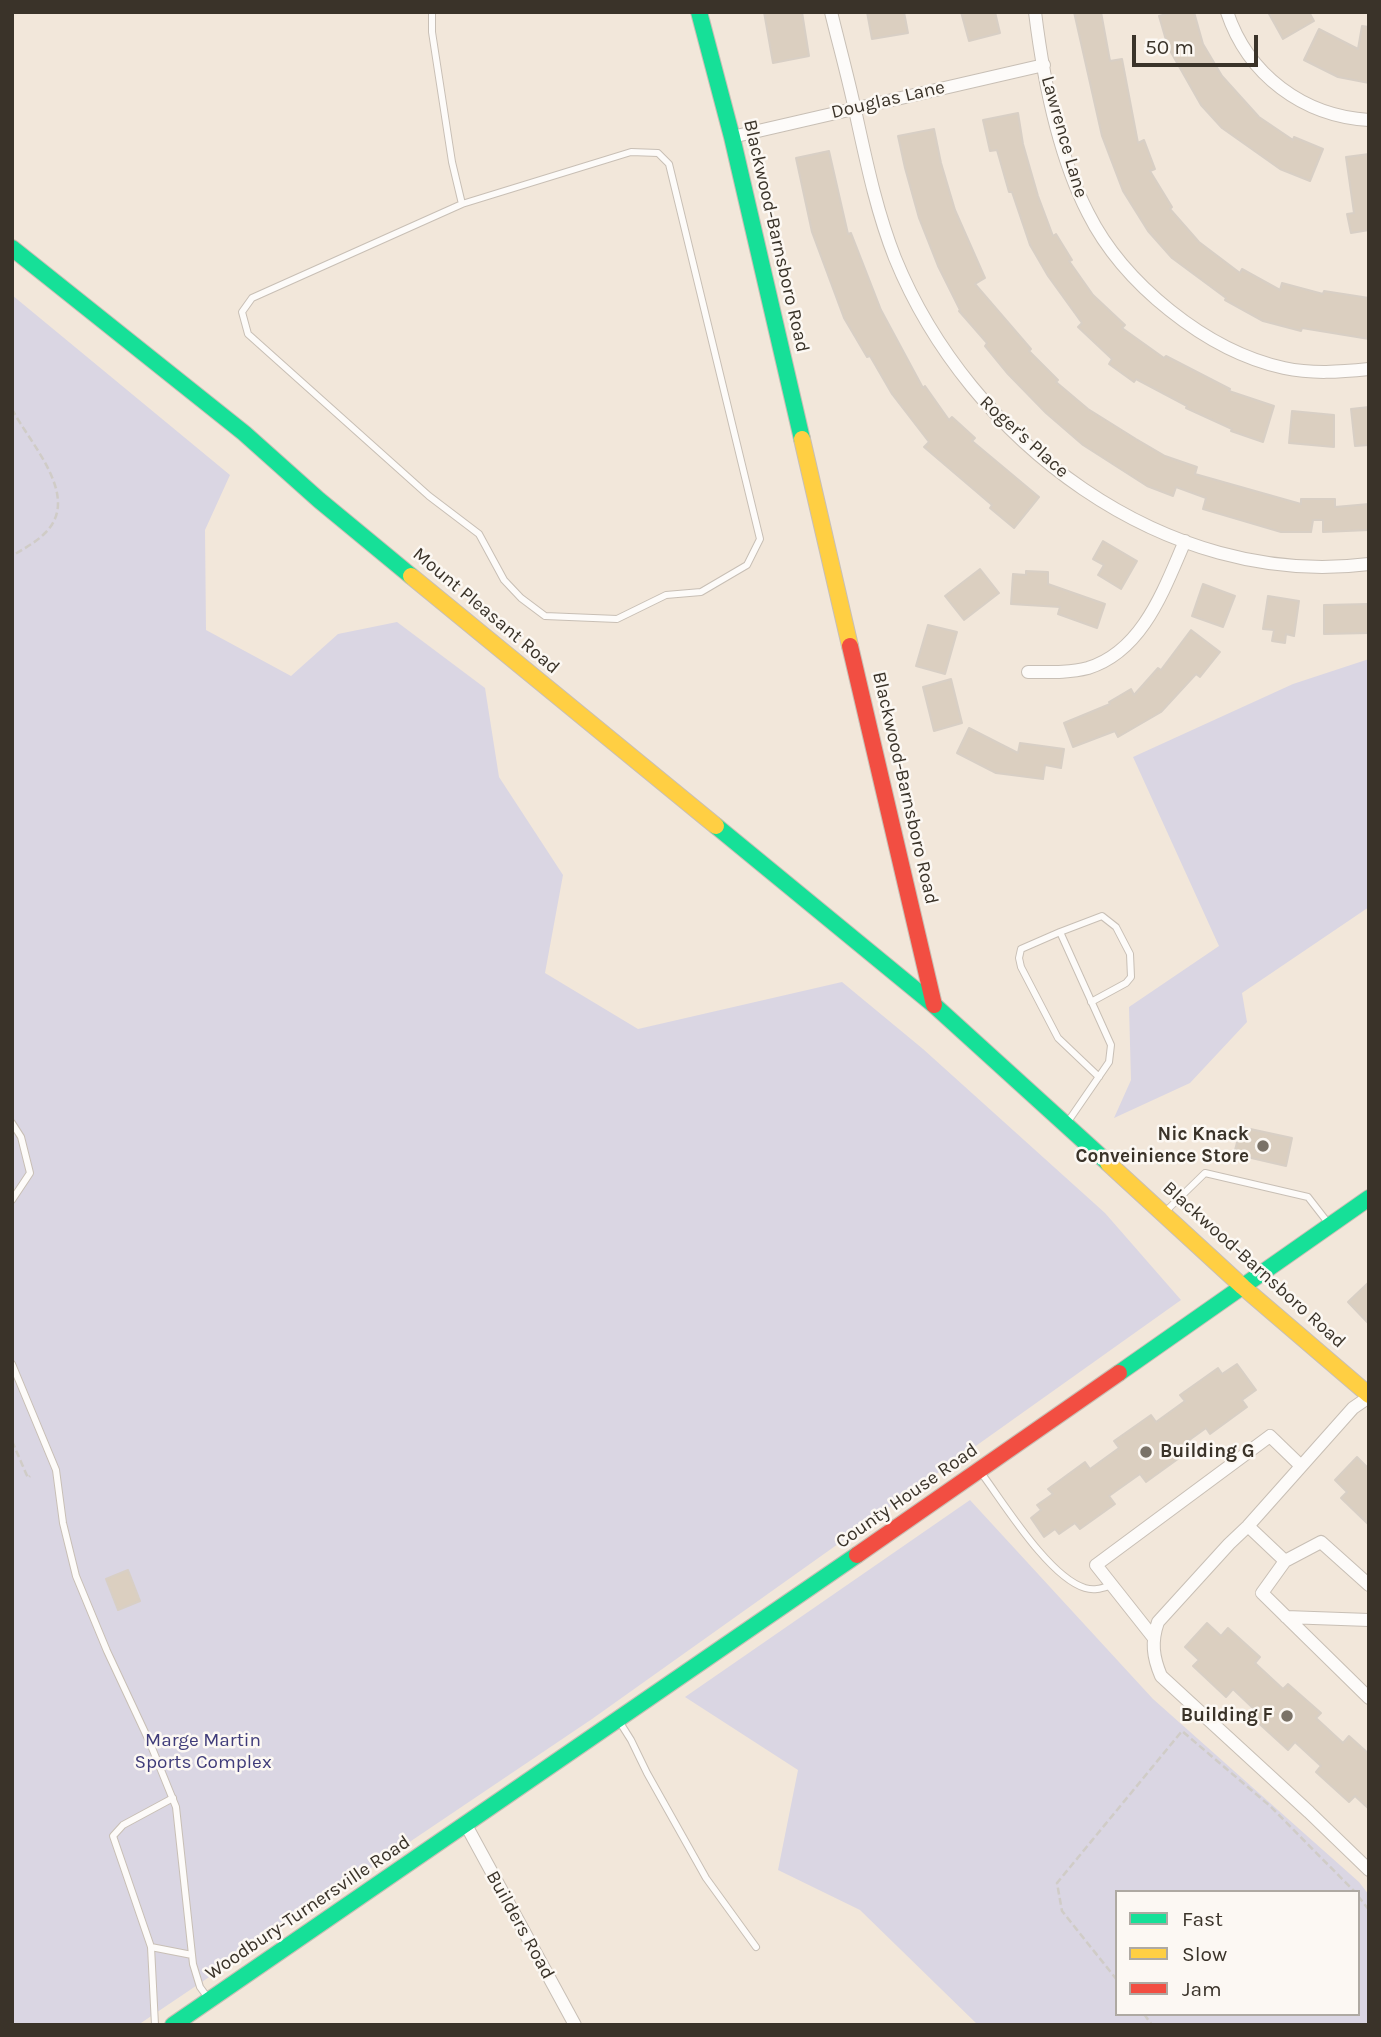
<!DOCTYPE html>
<style>
body{margin:0}
#map{position:relative;width:1381px;height:2037px;overflow:hidden;background:#f2e7da;font-family:Karla,sans-serif}
canvas{display:block}
.frame{position:absolute;inset:0;border:14px solid #3a3329;pointer-events:none}
.legend{position:absolute;left:1115px;top:1890px;width:245px;height:126px;box-sizing:border-box;background:#fcf8f3;border:2px solid #aea9a2;margin:0;padding:9px 12px;list-style:none;font-size:21px;color:#3a3329}
.legend li{display:flex;align-items:center;gap:14px;height:35px}
.legend b{width:35px;border:2px solid #aea9a2}
.scale{position:absolute;left:1132px;top:35px;width:126px;height:32px;box-sizing:border-box;border:4px solid #3a3329;border-top:0;padding-left:9px;font-size:21px;line-height:24px;white-space:nowrap;color:#3a3329;-webkit-text-stroke:5px #fcf8f3;paint-order:stroke}
</style>
<div id="map">
<canvas width="1381" height="2037"></canvas>
<div class="frame"></div>
<ul class="legend">
<li><b style="height:9px;background:#16e098"></b>Fast</li>
<li><b style="height:9px;background:#ffcf43"></b>Slow</li>
<li><b style="height:9px;background:#f24e42"></b>Jam</li>
</ul>
<div class="scale">50 m</div>
</div>
<script>
const g = document.querySelector('canvas').getContext('2d');
g.lineJoin = 'round';
function fillPath(path, color) { g.fillStyle = color; g.fill(path, 'evenodd'); }
function strokePath(path, color, width, dash) { g.strokeStyle = color; g.lineWidth = width; g.lineCap = dash ? 'butt' : 'round'; g.setLineDash(dash || []); g.stroke(path); }
function drawText(font, color, halo, rows, align = 'center') {
  g.font = font + ' Karla,sans-serif'; g.lineWidth = 5; g.setLineDash([]); g.textBaseline = 'middle'; g.strokeStyle = halo; g.fillStyle = color; for (const [text, x, y, turn = 0] of rows) {
    g.save(); g.translate(x, y); g.rotate((+turn || 0) * Math.PI / 180); g.textAlign = isNaN(turn) ? turn : align; if (halo) g.strokeText(text, 0, 0); g.fillText(text, 0, 0); g.restore();
  }
}
const green = new Path2D(`
 M12 295 230 475 205 530 206 630 291 676 338 634 397 622 485 688 499 777 563 875 545 973 638 1029 842 982 923 1049 1105 1213 1181 1300 592 1719 138 2025H12Z
 M1369 659V907L1242 993 1247 1022 1190 1083 1114 1118 1131 1080 1129 1007 1219 946 1133 757 1293 684Z
 M970 1500 1153 1699 1359 1882 1369 1895V2025H978L860 1910 778 1870 798 1770 685 1697ZM1117 1892H1358V2014H1117Z`);
const building = new Path2D(`
 M764 12H802L809 56 773 63Z
 M867 12H904L908 33 872 39Z
 M961 12H995L1000 33 969 41Z
 M1074 12H1101L1110 61 1122 59 1138 143 1144 140 1155 169 1150 171 1172 207 1170 209 1199 242 1240 273 1242 269 1280 290 1282 283 1323 294 1324 291 1369 298V339L1302 328 1301 331 1263 321 1225 300 1226 298 1172 258 1148 231 1123 191 1102 136Z
 M1174 12H1194L1203 44 1222 76 1259 117 1293 140 1294 137 1323 149 1310 181 1280 169 1222 128 1201 105 1168 47 1159 16Z
 M1268 12H1309L1314 21 1283 39Z
 M1362 26 1369 27V83L1338 77 1304 60 1319 29 1358 49Z
 M1018 113 1023 144 1038 196 1053 236 1056 234 1072 260 1069 261 1093 295 1125 325 1122 328 1164 358 1166 356 1230 389 1229 391 1274 406 1263 442 1231 431 1232 429 1186 408 1187 406 1136 379 1134 382 1109 364 1112 359 1078 327 1082 323 1048 276 1030 245 1012 192H1009L997 150 990 151 983 120Z
 M934 129 941 163 955 210 985 278 975 284 1031 349 1029 351 1058 380 1056 382 1088 409 1136 439 1165 456 1197 467 1195 474 1301 504V499H1335V507L1369 504V530L1323 532V520H1313L1311 532H1281L1203 509 1206 498 1176 487 1173 496 1147 486 1083 445 1046 413 1008 374 985 346 987 343 959 311 960 310 938 266 919 218 905 168 898 136Z
 M829 151 848 234 851 233 881 310 923 388 925 386 949 420 952 417 975 438 972 441 1039 497 1014 528 990 508 992 505 924 447 929 442 892 394 870 356 867 357 844 318 812 232 796 158Z
 M1369 154V230L1351 233 1347 214 1354 213 1346 157Z
 M1369 407V445L1355 446 1351 409Z
 M1292 411 1334 415V447L1289 443Z
 M1103 541 1137 561 1121 589 1098 575 1104 565 1093 559Z
 M980 569 999 593 964 620 945 596Z
 M1026 571 1048 572V584L1105 604 1097 628 1058 614 1060 607 1011 604 1013 574 1026 575Z
 M1203 584 1235 596 1223 627 1192 616Z
 M1268 596 1299 601 1294 636 1286 634 1285 643 1272 641 1274 630 1263 629Z
 M1368 604 1369 633 1324 634V605Z
 M928 625 957 632 945 674 916 666Z
 M1191 630 1220 652 1200 677 1196 674 1161 712 1118 737 1115 731 1073 747 1064 723 1110 704 1109 702 1131 689 1134 695 1158 668 1161 670Z
 M951 679 962 723 934 731 923 687Z
 M969 728 1018 753 1020 743 1064 749 1061 768 1045 765 1043 779 996 773 957 753Z
 M1241 1127 1292 1138 1286 1166 1234 1154Z
 M1369 1282V1324L1348 1302Z
 M1237 1364 1256 1390 1242 1400 1247 1407 1210 1434 1206 1428 1177 1449 1182 1456 1146 1482 1140 1474 1109 1496 1115 1504 1080 1529 1075 1523 1059 1534 1055 1529 1044 1537 1031 1518 1041 1510 1037 1505 1053 1494 1048 1489 1085 1462 1090 1469 1119 1448 1114 1441 1151 1415 1156 1422 1185 1401 1180 1395 1218 1368 1222 1374Z
 M1357 1457 1369 1469V1525L1341 1498 1347 1492 1335 1480Z
 M128 1570 140 1601 118 1610 106 1579Z
 M1207 1623 1221 1636 1228 1628 1260 1657 1255 1663 1283 1689 1288 1684 1321 1713 1316 1718 1343 1743 1349 1736 1369 1754V1809L1355 1796 1349 1802 1316 1772 1321 1766 1295 1742 1288 1750 1253 1718 1258 1713 1233 1689 1226 1697 1193 1666 1199 1660 1185 1647Z`);
const path = new Path2D(`
 M12 409C30 444 83 498 44 534 35 543 23 549 12 556
 M12 1441 28 1478 30 1476
 M1358 1896 1369 1910
 M1117 1980 1062 1911 1057 1883 1182 1731 1270 1806 1355 1892
 M1144 2014 1152 2025`);
const lane = new Path2D(`
 M432 12V32L452 162 462 204
 M631 152 658 153 669 164 760 539 747 565 701 592 666 595 617 619 545 616 521 598 504 580 479 534 429 496 248 334 242 312 252 298 462 204Z
 M1060 932 1102 916 1116 927 1130 954 1131 977 1126 983 1091 1002
 M12 1123 21 1137 30 1173 12 1200
 M1067 1123 1109 1062 1111 1045 1060 932 1021 949 1019 958 1021 967 1058 1038 1099 1077
 M1165 1212 1205 1173 1308 1197 1329 1224
 M12 1364 56 1470 63 1523 76 1576 107 1651 150 1743 176 1807 193 1964 200 1987 208 1998
 M982 1474C1005 1505 1049 1577 1085 1588 1095 1591 1102 1588 1112 1585
 M619 1721 631 1740 647 1773 706 1878 756 1947
 M173 1798 123 1825 113 1836 151 1947 192 1955
 M151 1947 155 2025`);
const street = new Path2D(`
 M831 12C839 45 848 77 855 110 866 160 876 210 895 258 969 440 1165 590 1369 564
 M1035 12C1043 77 1058 155 1088 213 1123 283 1206 351 1284 368 1312 374 1340 372 1369 369
 M1227 12C1248 75 1303 116 1369 120
 M732 137 1044 65
 M1028 672C1048 672 1069 673 1088 668 1143 651 1164 589 1185 541
 M1369 1397 1353 1408 1248 1526 1229 1544 1158 1622C1151 1642 1153 1657 1161 1676L1309 1812 1369 1870
 M1248 1526 1285 1561
 M1369 1585 1321 1542 1285 1561 1262 1593 1369 1698
 M1286 1617 1369 1620
 M1153 1637 1096 1565 1270 1436 1300 1465
 M466 1825 575 2025`);
const fast = new Path2D(`
 M699 12 732 137 802 439
 M12 248 244 433 319 500 411 576
 M716 826 934 1005 1108 1163
 M1119 1373 1369 1198
 M173 2025 857 1555`);
const slow = new Path2D(`
 M802 439 850 646
 M411 576 716 826
 M1108 1163 1243 1287 1369 1395`);
const jam = new Path2D(`
 M850 646 934 1005
 M857 1555 1119 1373`);
const markers = [
 [1263,1146,7,"#7a7267"],
 [1146,1452,7,"#7a7267"],
 [1287,1716,7,"#7a7267"]
];
const streetNames = [
 ["Douglas Lane",888,100,-13],
 ["Lawrence Lane",1064,137,74],
 ["Blackwood-Barnsboro Road",776,236,77],
 ["Roger's Place",1024,437,42],
 ["Mount Pleasant Road",486,611,40],
 ["Blackwood-Barnsboro Road",905,788,77],
 ["Blackwood-Barnsboro Road",1254,1265,42],
 ["County House Road",907,1496,-35],
 ["Woodbury-Turnersville Road",308,1908,-34],
 ["Builders Road",520,1925,61]
];
const poiNames = [
 ["Nic Knack",1249,1135],
 ["Conveinience Store",1249,1157],
 ["Building G",1160,1452,"left"],
 ["Building F",1273,1716]
];
const parkNames = [
 ["Marge Martin",203,1741],
 ["Sports Complex",203,1763]
];
fillPath(green, '#dad6e3');
fillPath(building, '#dbcfc0');
strokePath(building, '#d8cfc5', 2);
strokePath(lane, '#c8bfb5', 8);
strokePath(street, '#c8bfb5', 14);
strokePath(fast, '#c8bfb5', 18);
strokePath(slow, '#c8bfb5', 18);
strokePath(jam, '#c8bfb5', 18);
strokePath(path, '#d0ccc7', 2.5, [7, 3.5]);
strokePath(lane, '#fdfbf9', 6);
strokePath(street, '#fdfbf9', 12);
strokePath(fast, '#16e098', 16);
strokePath(slow, '#ffcf43', 16);
strokePath(jam, '#f24e42', 16);
for (const [x, y, r, color] of markers) { const dot = new Path2D(); dot.arc(x, y, r, 0, 2 * Math.PI); g.fillStyle = color; g.fill(dot); strokePath(dot, '#fcf8f3', 2.5); }
drawText('19px', '#3a3329', '#fcf8f3', streetNames);
drawText('bold 19px', '#3a3329', '#fcf8f3', poiNames, 'right');
drawText('19px', '#3f3c7a', '#fcf8f3', parkNames);
</script>
